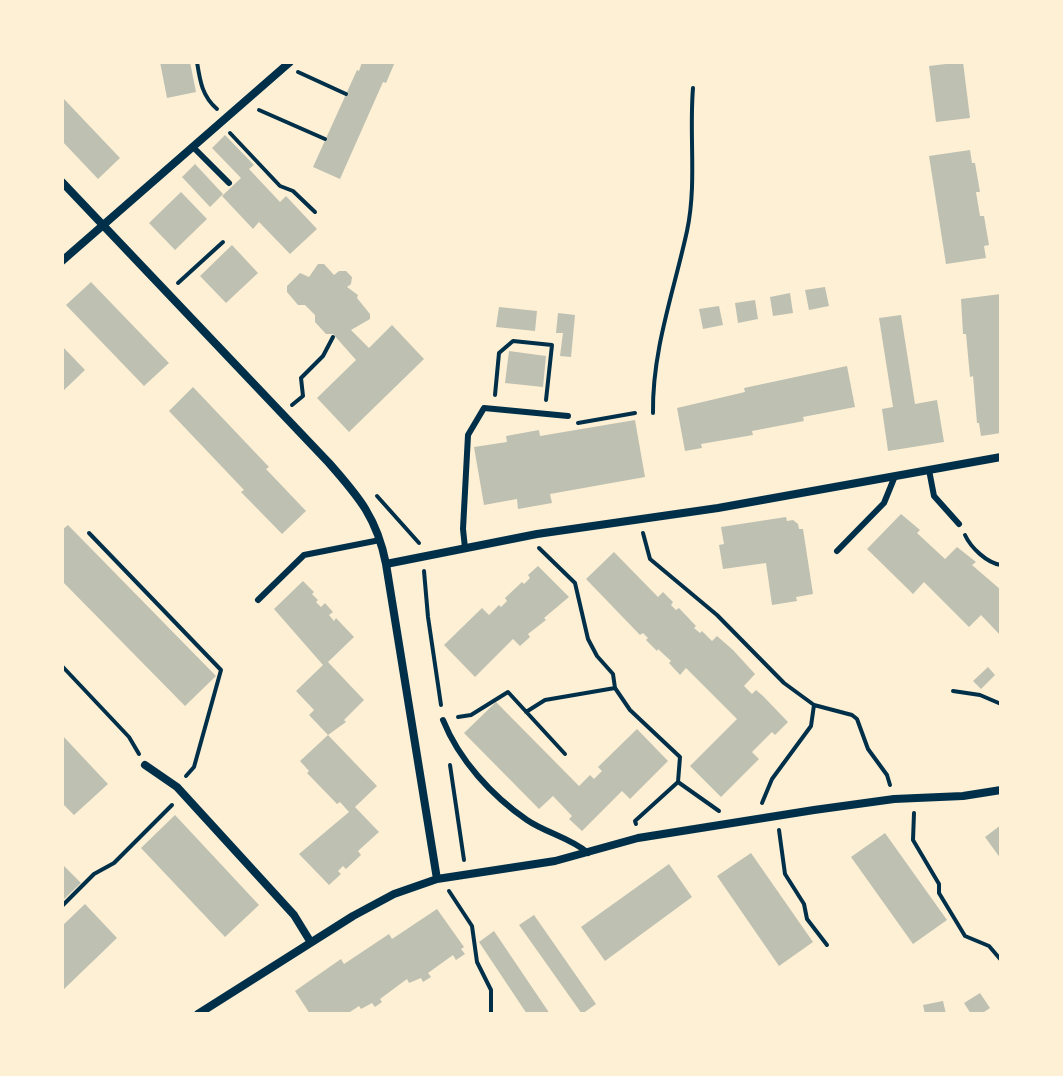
<!DOCTYPE html>
<style>
body{margin:0}
#map{position:relative;width:1063px;height:1076px;overflow:hidden;background:#fdf0d5;font-family:Manrope,sans-serif}
canvas{display:block}
.frame{position:absolute;inset:0;border:64px solid #fdf0d5;pointer-events:none}
</style>
<div id="map">
<canvas width="1063" height="1076"></canvas>
<div class="frame"></div>
</div>
<script>
const g = document.querySelector('canvas').getContext('2d');
g.lineJoin = 'round';
function fillPath(path, color) { g.fillStyle = color; g.fill(path, 'evenodd'); }
function strokePath(path, color, width, dash) { g.strokeStyle = color; g.lineWidth = width; g.lineCap = dash ? 'butt' : 'round'; g.setLineDash(dash || []); g.stroke(path); }
const building = new Path2D(`
 M160 62H190L196 92 167 98Z
 M362 62H395L386 83 383 82 340 179 313 167 357 70 359 71Z
 M963 62 970 118 936 122 929 66Z
 M62 97 120 158 98 179 62 141Z
 M225 135 254 165 249 169 280 202 286 196 317 229 290 254 259 222 253 229 222 196 241 178 212 148Z
 M970 150 972 163H975L980 192H976L980 216H984L989 245 984 246 986 258 946 264 929 156Z
 M195 164 223 194 210 207 182 177Z
 M181 192 207 219 175 250 149 223Z
 M232 245 258 273 226 303 200 276Z
 M318 264H324L334 275 339 271H346L352 277 351 284 347 287 358 295 357 298 370 314V319L351 330 369 348 392 325 424 359 349 432 317 398 356 360 333 334H326L315 322V315L305 305H298L287 292V286L300 273 309 277Z
 M91 282 169 363 144 386 66 305Z
 M825 287 829 306 809 310 805 290Z
 M790 293 793 313 773 316 770 297Z
 M1001 294V433L981 436 979 423H977L973 376 970 377 966 334H963L961 299Z
 M755 300 758 319 738 323 735 303Z
 M719 306 723 325 703 329 699 309Z
 M499 307 537 311 535 331 496 327Z
 M558 313 575 315 571 357 560 356 563 333H556Z
 M901 315 915 404 937 400 944 442 888 451 882 409 893 407 879 318Z
 M62 346 85 370 62 392Z
 M509 351 546 356 543 387 505 383Z
 M847 366 855 407 803 417 804 421 752 431 753 435 701 444 702 448 685 451 677 408 745 392 744 388Z
 M193 387 269 467 266 469 306 511 282 534 241 492 244 490 169 411Z
 M635 420 645 477 550 494 552 503 518 509 517 499 484 505 474 447 507 442 506 436 539 430 540 436Z
 M901 514 920 530 917 533 945 559 957 547 976 562 972 565 1001 590V636L981 615 969 627 924 582 913 594 867 549Z
 M786 517 787 521 793 520 798 524 799 529H803L813 594 796 597 797 601 772 605 766 563 723 569 719 545 724 544 721 527Z
 M68 525 216 676 185 706 62 581V530Z
 M614 552 658 597 663 592 673 602 671 605 676 610 679 608 696 626 694 628 700 633 702 631 712 641 717 636 733 650 755 674 744 686 752 694 756 690 763 696 788 722 775 735 772 732 752 752 759 759 721 797 690 766 737 719 686 668 680 675 669 663 671 661 658 649 657 651 646 640 648 638 643 633 640 635 586 579Z
 M538 566 569 597 544 618 546 620 528 634 530 637 520 646 513 639 475 677 444 645 482 608 489 615 499 605 501 607 507 601 505 598 522 582 524 584 530 578 528 575Z
 M303 581 314 592 312 594 318 600 316 602 321 607 325 603 333 612 329 615 334 621 336 618 354 637 328 662 364 700 344 720 346 722 328 735 377 786 355 807 379 832 358 851 361 855 346 869 343 866 338 871 341 874 329 885 299 854 349 812 340 802 337 804 307 773 309 771 300 761 328 735 309 715 314 710 296 691 323 665 274 609Z
 M988 667 995 675 981 689 973 681Z
 M496 702 579 786 590 775 594 779 602 771 598 767 637 729 668 761 630 799 622 791 582 831 569 819 572 816 553 796 539 809 464 733Z
 M62 735 108 784 74 815 62 803Z
 M175 815 259 905 225 937 141 848Z
 M1001 825V859L985 837Z
 M885 833 947 920 913 944 851 857Z
 M751 853 813 942 779 966 717 876Z
 M62 864 81 883 62 901Z
 M669 864 692 897 605 961 581 927Z
 M85 904 117 938 62 991V926Z
 M437 909 464 947 461 949 465 954 456 960 453 955 428 973 431 977 423 982 421 978 409 983 407 979 380 999 382 1002 375 1007 372 1003 361 1009 359 1006 347 1014H310L295 991 341 959 344 964 389 934 392 939Z
 M534 915 596 1004 582 1014 519 925Z
 M494 931 550 1014H527L479 942Z
 M980 993 990 1008 981 1014H971L964 1003Z
 M943 1001 946 1014H925L923 1005Z`);
const path = new Path2D(`
 M197 62C200 81 202 96 217 109
 M298 72 346 94
 M259 110 325 139
 M230 133 280 186 293 191 315 212
 M178 283 223 242
 M495 395 499 353 513 341 552 345 546 400
 M292 405 303 396 301 378 323 356 333 337
 M653 413C652 350 674 291 687 231 697 184 689 136 693 88
 M578 423 635 413
 M377 496 419 543
 M89 533 221 670 194 767 186 776
 M643 533 650 559 717 615 784 683 814 705 852 715 857 719 868 749 887 775 890 785
 M965 535C971 548 987 563 1001 565
 M539 548 575 583 588 639 597 656 613 674 615 688 630 710 680 757 678 782 719 811
 M424 571 428 617 441 705
 M62 666 129 737 139 754
 M953 691 980 695 1001 704
 M526 712 545 700 615 688
 M458 717 471 715 508 692 565 754
 M450 765 464 860
 M762 803 772 779 811 726 814 705
 M914 813 913 840 939 884V893L965 936 989 946 1001 960
 M636 824 635 821 678 782
 M779 830 785 874 804 904 807 919 827 945
 M449 891 472 926 477 962 491 990V1014
 M62 906 94 874 114 863 172 805`);
const service = new Path2D(`
 M193 147 229 183
 M929 470 934 496 959 524
 M465 548 463 529 468 435 484 408 568 416
 M837 551 884 503 895 476
 M258 600 304 555 380 540
 M443 720C459 760 492 796 527 820 546 833 571 838 588 853`);
const minor = new Path2D(`
 M62 182 329 463C359 497 377 518 386 564L437 879
 M62 261 290 62
 M386 564 537 534 718 508 1001 457
 M145 765 177 787 294 915 310 941
 M198 1014 353 916 394 894 437 879 555 861 638 838 814 810 894 799 963 796 1001 790`);
fillPath(building, '#bec0b2');
strokePath(path, '#003049', 4);
strokePath(service, '#003049', 6);
strokePath(minor, '#003049', 8);
</script>
